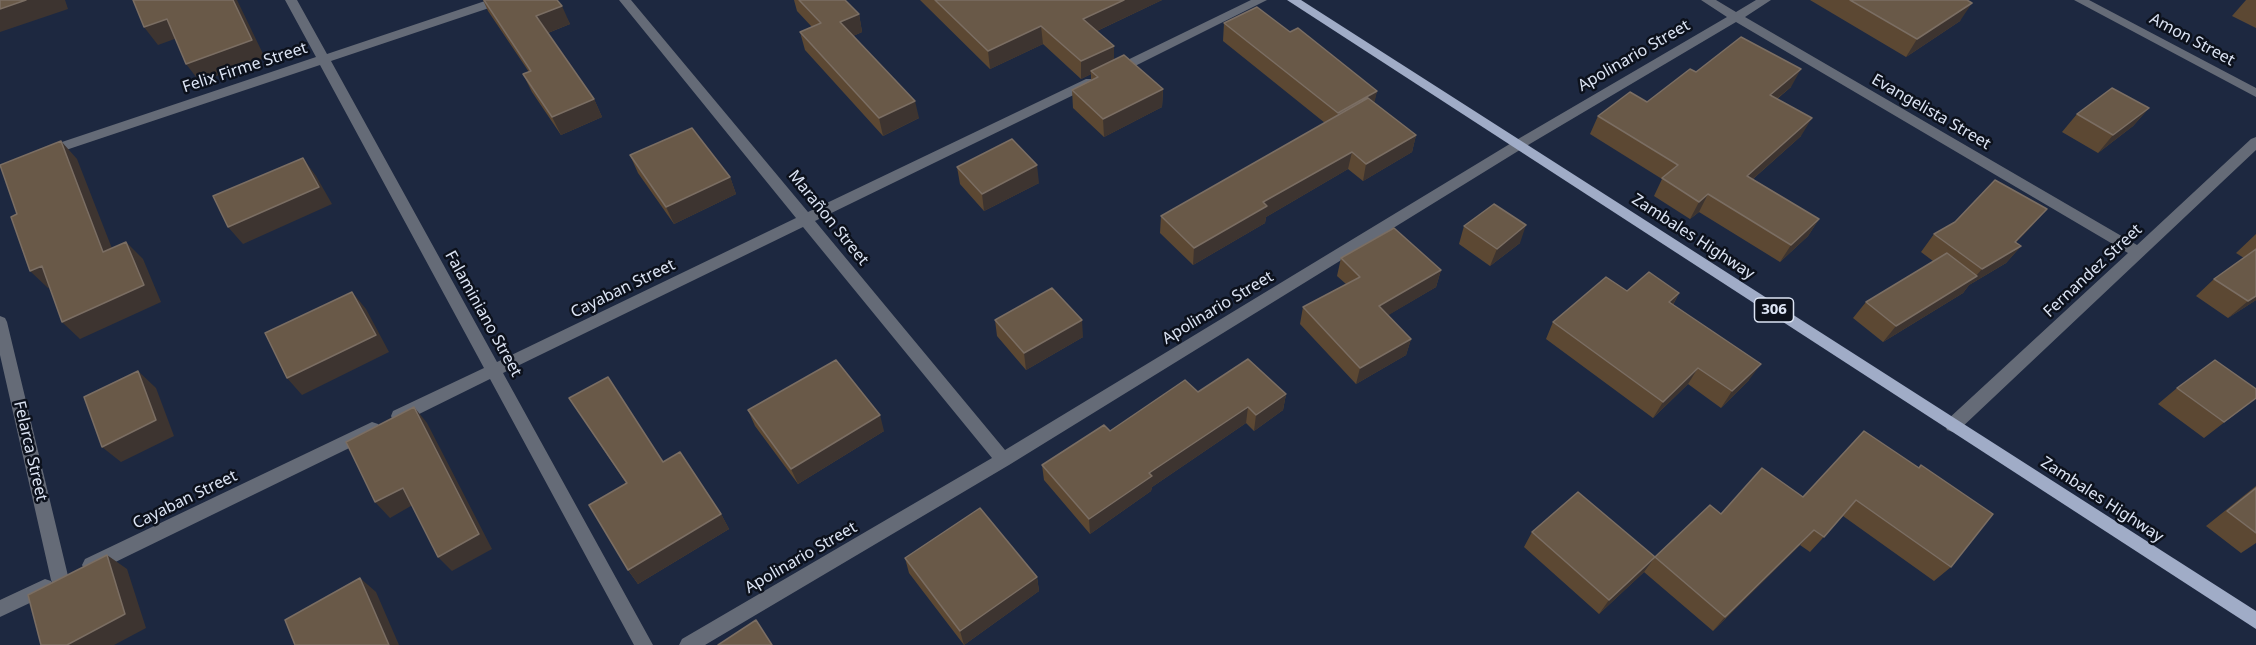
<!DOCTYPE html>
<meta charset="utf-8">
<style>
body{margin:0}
canvas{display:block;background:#1d2840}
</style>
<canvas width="2256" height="645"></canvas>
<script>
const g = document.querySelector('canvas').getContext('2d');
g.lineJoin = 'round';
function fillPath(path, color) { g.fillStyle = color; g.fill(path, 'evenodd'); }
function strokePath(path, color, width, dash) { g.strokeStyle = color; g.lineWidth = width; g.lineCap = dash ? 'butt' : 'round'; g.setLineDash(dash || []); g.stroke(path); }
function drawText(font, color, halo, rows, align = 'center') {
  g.font = font + ' "Noto Sans",sans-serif'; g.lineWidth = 5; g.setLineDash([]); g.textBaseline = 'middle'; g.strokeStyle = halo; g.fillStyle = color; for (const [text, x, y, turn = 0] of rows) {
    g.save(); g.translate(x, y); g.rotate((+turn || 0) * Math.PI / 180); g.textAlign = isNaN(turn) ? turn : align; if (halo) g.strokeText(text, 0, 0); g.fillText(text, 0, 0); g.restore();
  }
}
const minor = new Path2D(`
 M285 0H297L327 54 488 0H506L504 3 331 61 497 362 796 218 619 0H631L808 212 1086 79H1094L1096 82 1094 85 815 221 1005 450 1513 142 1727 17 1701 0H1716L1736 12 1756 0H1771L1745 17 2137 245 2251 139 2256 137V150L1959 430 1953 432 1947 430 1945 425 1947 420 2128 253 1736 22 1523 148 1009 465 705 645H679L682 639 992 458 803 227 503 373 653 645H634L490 379 405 421 399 423 393 421 391 416 393 411 484 368 320 65 51 155H41L39 152 41 149 316 57Z
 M1251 0H1267L1119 74 1115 75 1109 71 1111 68Z
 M2074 0H2089L2256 88V97Z
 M0 316 5 318 7 322 69 580 66 586 60 588 54 586 51 580 0 355Z
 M372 422 378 424 380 429 378 434 97 571 91 573 85 571 82 565 85 559Z
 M45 579 51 581 54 587 51 593 0 617V600Z`);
const major = new Path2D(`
 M1287 0H1301L2256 611V629Z`);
const wall = new Path2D(`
 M483 0H557L570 24 548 33 594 99 602 117 561 135 532 92 523 74 529 72 488 11Z
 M794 0H845L859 14 862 32 853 36 919 118 883 136 805 50 800 32 812 27 797 11Z
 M920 0H1162L1097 31 1114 60 1163 89 1162 107 1104 137 1073 108 1072 90 1091 80V74L1081 79 1043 44 990 69Z
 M1810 0H1967L1960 21 1906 57Z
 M2246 0H2256V28L2232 16Z
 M1224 23 1290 32 1377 91 1374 102 1416 135 1412 152 1363 181 1348 169 1266 217 1265 223 1193 265 1160 233 1161 216 1325 123 1223 41Z
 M1696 72 1791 87 1777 99 1801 136 1753 179 1819 219 1808 236 1780 262 1699 212 1690 219 1654 196 1662 179 1590 134 1598 116 1647 102Z
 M2149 108 2133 126 2098 153 2062 132 2077 114Z
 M630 155 730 177 736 194 674 224 638 173Z
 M957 167 1039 183 984 211 960 184Z
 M2047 209 2016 242 2021 246 2006 263 1969 285 1963 293 1883 342 1853 318 1866 302 1933 261 1921 252 1934 234Z
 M1464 226 1520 243 1490 266 1459 244Z
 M2256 234V300L2228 318 2196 296 2214 279 2244 258 2236 253Z
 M1341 258 1441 270 1436 287 1388 315 1411 339 1406 355 1356 384 1300 324 1303 307 1346 284 1337 276Z
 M1627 291 1679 293 1673 305 1749 380 1721 408 1688 384 1653 418 1546 339 1553 322Z
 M995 320 1083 337 1026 370 997 336Z
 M2177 388 2256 398 2204 438 2158 404Z
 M1198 392 1286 394 1283 410 1254 431 1246 423 1152 487 1151 491 1090 534 1044 480 1042 465 1110 431Z
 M569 398 663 462 721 514 729 529 638 584 628 570 626 483Z
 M748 410 884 431 798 484 755 426Z
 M1864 431 1951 567 1934 581 1843 516 1810 552 1800 545 1713 631 1644 572 1599 614 1524 547 1532 532 1655 557 1721 514 1803 497Z
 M2256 486V543L2241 553 2206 526Z
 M905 558 1037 577 1039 591 964 645 909 573Z`);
const shadedWall = new Path2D(`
 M26 0H65L68 9 0 32V9Z
 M233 0H237L265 58 200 82 186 64Z
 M1124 0H1162L1084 37 1083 19Z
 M1972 3 1960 21 1906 57 1917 39Z
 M562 6 570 24 545 34 536 16Z
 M859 14 862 32 844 40 840 22Z
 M167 19 180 37 158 45 144 27Z
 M1041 26 1043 44 990 69 988 51Z
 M1114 46V63L1091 71V74L1081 79V61Z
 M1801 69 1791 87 1760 112 1770 95Z
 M1163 89 1162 107 1104 137 1103 119Z
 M1377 91 1373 109 1335 131 1338 113Z
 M594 99 602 117 561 135 552 117Z
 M915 101 919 118 883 136 879 118Z
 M2149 108 2133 126 2098 153 2113 135Z
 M1812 118 1801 136 1737 193 1747 176Z
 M1416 135 1412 152 1363 181 1366 164Z
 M61 141 77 159 120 269 103 252Z
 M1352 152 1348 169 1266 217 1265 223 1193 265 1194 248 1263 202Z
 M303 158 316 176 332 204 243 244 228 227Z
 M1037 165 1039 183 984 211 982 194Z
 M730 177 736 194 674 224 666 207Z
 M1708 194 1699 212 1690 219 1699 202Z
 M2047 209 2032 226 2003 256 2021 246 2006 263 1969 285 1963 293 1883 342 1896 326 1975 277 1982 269 2015 242Z
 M1819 219 1808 236 1780 262 1791 245Z
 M1526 225 1520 243 1490 266 1497 249Z
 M126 242 143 259 161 302 80 339 62 322Z
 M42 266 60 283 48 288 30 271Z
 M1441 270 1436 287 1375 323 1379 306Z
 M352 292 366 309 389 352 302 395 287 378Z
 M1679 293 1670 310 1669 302Z
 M2256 296V300L2228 318 2248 301Z
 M1082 320 1083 337 1026 370 1024 353Z
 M1411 339 1406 355 1356 384 1360 368Z
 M1761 364 1749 380 1721 408 1732 391Z
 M1698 368 1688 384 1653 418 1663 402Z
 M138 371 156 388 174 436 121 462 102 447Z
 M1286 394 1283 410 1254 431 1256 415Z
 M414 407 427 423 492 549 452 571 438 557Z
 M1248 407 1246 423 1152 487 1151 491 1090 534 1089 519 1149 473Z
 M880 415 884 431 798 484 791 469Z
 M403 488 416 503 390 518 375 502Z
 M721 514 729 529 638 584 628 570Z
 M1814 530 1800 545 1713 631 1725 617Z
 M107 555 127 569 146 628 114 645H67Z
 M1655 557 1644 572 1599 614 1609 600Z
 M1037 577 1039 591 964 645 960 631Z
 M360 578 376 592 399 645H389Z`);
const building = new Path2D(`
 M0 0H26L0 9Z
 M133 0H233L252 40 186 64 167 19 144 27Z
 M484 0H557L562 6 536 16 594 99 552 117 523 74 531 71Z
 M799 0H845L859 14 840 22 915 101 879 118 800 32 821 23Z
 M935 0H1124L1083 19 1114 46 1081 61 1041 26 988 51Z
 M1850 0H1967L1972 3 1917 39Z
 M1257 7 1290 32 1298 28 1377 91 1338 113 1224 23Z
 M1741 37 1801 69 1770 95 1812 118 1747 176 1819 219 1791 245 1708 194 1699 202 1662 178 1678 165 1598 116 1630 92 1647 102 1690 69 1696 72Z
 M1124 55 1163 89 1103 119 1072 90 1098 77 1091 71Z
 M2112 88 2149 108 2113 135 2077 114Z
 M1368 98 1416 135 1366 164 1352 152 1263 202 1267 206 1194 248 1161 216Z
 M692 128 730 177 666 207 630 155Z
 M1012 139 1037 165 982 194 957 167Z
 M61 141 103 252 126 242 144 285 62 322 42 266 30 271 11 217 17 214 0 165Z
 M303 158 319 187 228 227 213 196Z
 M1995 180 2047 209 2015 242 2021 246 1982 269 1934 234 1955 222Z
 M1494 204 1526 225 1497 249 1464 226Z
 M1394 228 1441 270 1379 306 1411 339 1360 368 1303 307 1360 277 1341 258Z
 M2256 249V296L2248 301 2214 279Z
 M1947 253 1977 276 1896 326 1866 302Z
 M1649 272 1679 293 1669 302 1761 364 1732 391 1698 368 1663 402 1553 322 1606 277 1627 291Z
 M1052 288 1082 320 1024 353 995 320Z
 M352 292 376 335 287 378 265 333Z
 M1248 359 1286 394 1256 415 1248 407 1149 473 1152 476 1089 519 1042 465 1104 425 1110 431 1185 380 1198 392Z
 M836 360 880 415 791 469 748 410Z
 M2215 360 2256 389V398L2224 422 2177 388Z
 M138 371 156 420 102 447 84 397Z
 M608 377 663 462 680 452 721 514 628 570 589 505 627 483 569 398Z
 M414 407 479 534 438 557 403 488 375 502 346 442Z
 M1864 431 1919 468 1921 465 1993 514 1951 567 1856 500 1824 537 1814 530 1725 617 1655 557 1710 505 1721 514 1762 468 1803 497Z
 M2256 488V533L2227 511Z
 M1578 492 1655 557 1609 600 1532 532Z
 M980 508 1037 577 960 631 905 558Z
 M107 555 125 614 67 645H41L28 595Z
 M360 578 389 645H295L285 620Z
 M756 620 772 645H718Z`);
const shields = [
 [1774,310,39]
];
const shieldNames = [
 ["306",1774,310]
];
const streetNames = [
 ["Amon Street",2192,40,28],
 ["Apolinario Street",1634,56,-30],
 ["Felix Firme Street",245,68,-18],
 ["Evangelista Street",1931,112,30],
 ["Marañon Street",828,218,51],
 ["Zambales Highway",1693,237,33],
 ["Fernandez Street",2093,271,-43],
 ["Cayaban Street",623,289,-26],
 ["Apolinario Street",1218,308,-31],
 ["Falaminiano Street",483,314,61],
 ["Felarca Street",30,451,77],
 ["Cayaban Street",185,500,-26],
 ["Zambales Highway",2102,500,33],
 ["Apolinario Street",801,558,-30]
];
fillPath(minor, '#656b77');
fillPath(major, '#a0acc7');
fillPath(wall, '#5c4833');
fillPath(shadedWall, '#3d3430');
fillPath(building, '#695948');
strokePath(building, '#7b6e63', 1.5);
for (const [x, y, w] of shields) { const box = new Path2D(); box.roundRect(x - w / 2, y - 12, w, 24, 4.5); g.fillStyle = '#0c111c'; g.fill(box); strokePath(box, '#dce4f4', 1.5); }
drawText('bold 15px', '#dce4f4', null, shieldNames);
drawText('16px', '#dce4f4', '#0c111c', streetNames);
</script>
